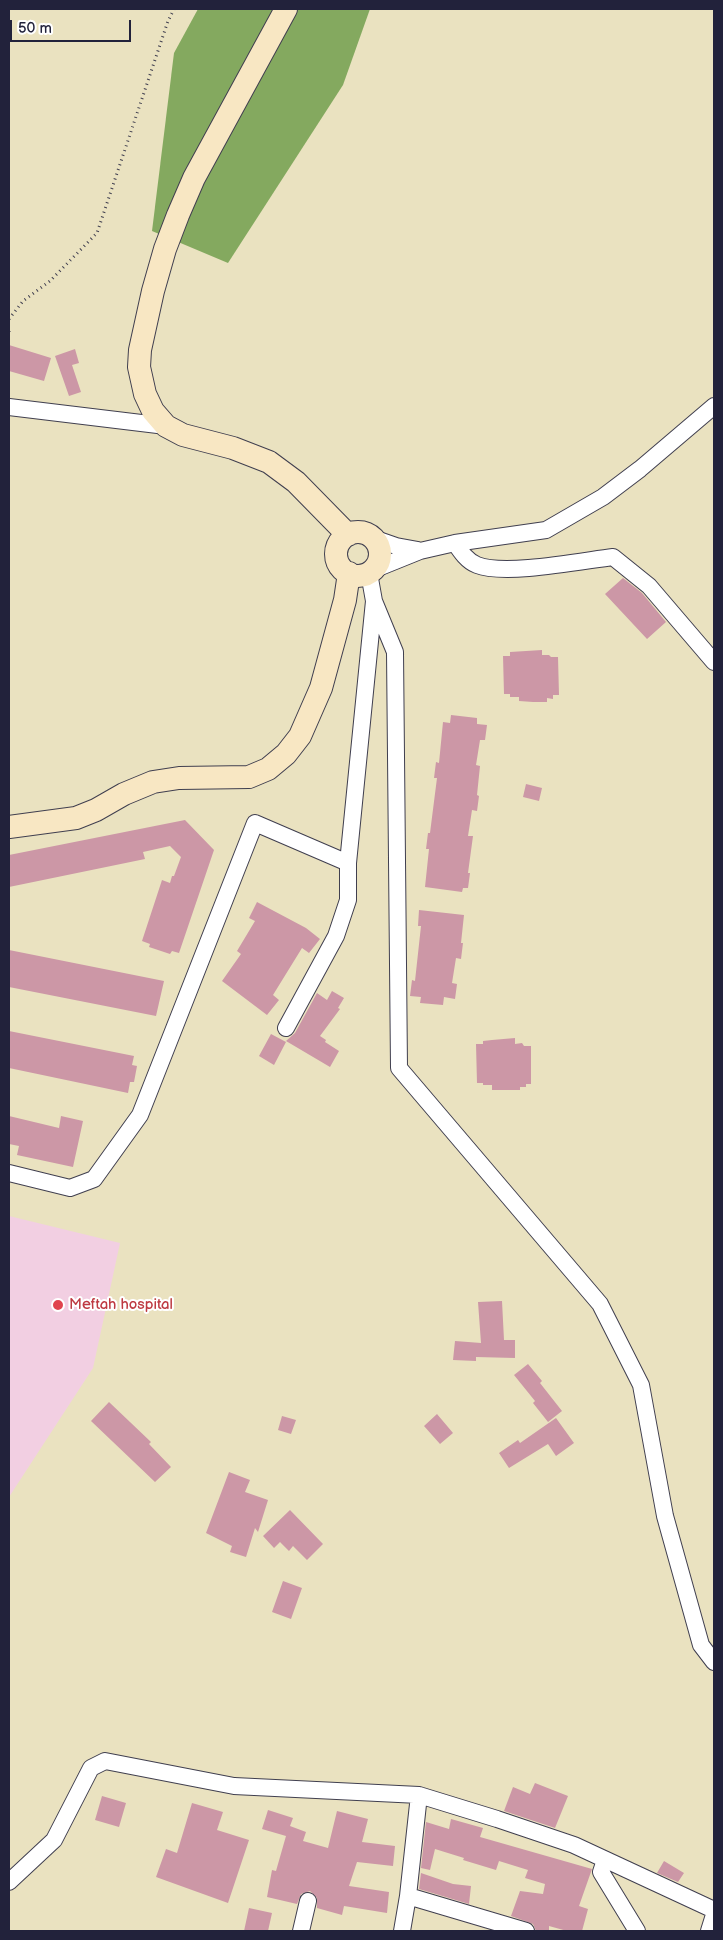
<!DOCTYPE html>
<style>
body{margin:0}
#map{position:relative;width:723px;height:1940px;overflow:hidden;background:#eae2c0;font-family:"Balsamiq Sans",sans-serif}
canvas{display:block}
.frame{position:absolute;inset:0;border:10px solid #22223b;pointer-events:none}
.scale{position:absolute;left:10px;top:20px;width:121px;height:22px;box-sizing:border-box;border:2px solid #22223b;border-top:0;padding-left:6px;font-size:15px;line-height:18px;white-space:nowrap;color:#22223b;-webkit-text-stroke:4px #fff;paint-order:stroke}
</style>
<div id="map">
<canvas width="723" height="1940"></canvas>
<div class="frame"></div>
<div class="scale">50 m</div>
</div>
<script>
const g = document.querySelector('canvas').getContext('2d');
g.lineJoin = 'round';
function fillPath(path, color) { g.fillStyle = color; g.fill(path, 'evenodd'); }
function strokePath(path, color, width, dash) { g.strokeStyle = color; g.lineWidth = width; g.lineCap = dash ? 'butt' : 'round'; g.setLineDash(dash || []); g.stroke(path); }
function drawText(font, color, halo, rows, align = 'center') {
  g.font = font + ' "Balsamiq Sans",sans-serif'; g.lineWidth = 4; g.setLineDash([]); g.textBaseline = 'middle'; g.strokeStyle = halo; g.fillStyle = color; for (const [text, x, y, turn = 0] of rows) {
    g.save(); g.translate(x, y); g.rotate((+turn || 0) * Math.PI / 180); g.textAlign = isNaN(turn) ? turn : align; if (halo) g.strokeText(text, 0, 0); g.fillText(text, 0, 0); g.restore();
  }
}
const built = new Path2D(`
 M9 1216 120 1243 93 1368 9 1497Z`);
const forest = new Path2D(`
 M198 9H370L343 85 228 263 152 231 174 53Z`);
const building = new Path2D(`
 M9 345 51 358 44 381 9 371Z
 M75 349 79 363 72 365 81 392 69 396 55 356Z
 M623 578 642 593 666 622 647 639 605 594Z
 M542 650V655H549L551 657H558L559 695H553V699L547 698V702H533L519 701V697H510V694H504L503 656H510V652Z
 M451 715 477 718V724L487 725 485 740H480L476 765 480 766 477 795 479 796 477 811 472 810 468 836H473L468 873H470L468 888H463L462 892 425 887 429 849H426L428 833H430L437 778H434L436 762 439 763 443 722 450 723Z
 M526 784 542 788 539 801 523 797Z
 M185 820 214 850 179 953 172 951 170 954 149 947 150 944 142 941 162 880 170 883 172 876H174L181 857 170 846 143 852 145 859 9 887V855Z
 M257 902 306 928 320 939 309 953 302 948 273 995 279 1000 267 1015 222 981 241 954 237 951 255 921 249 918Z
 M419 910 464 915 461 943H463L461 959 456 958 452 983 457 984 455 999 444 997 443 1005 420 1003 421 997 410 996 412 980 415 981 421 926H418Z
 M9 950 164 981 156 1016 9 987Z
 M332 991 344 998 338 1008 340 1009 320 1036 326 1040 325 1042 339 1051 330 1067 286 1041 295 1033 317 993 327 1000Z
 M9 1031 134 1056 132 1065 137 1066 134 1082H130L128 1093 9 1068Z
 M271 1034 286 1042 274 1065 259 1056Z
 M515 1038V1044L522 1043 524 1046H531V1084H526V1087H520V1090H492V1085H483V1083H477L476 1044H483V1041L492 1040Z
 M9 1116 59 1128 61 1116 83 1121 73 1167 17 1155 19 1146 9 1144Z
 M502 1301 504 1340H515V1358L476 1357V1361L453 1360 455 1341 481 1343 478 1302Z
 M528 1364 542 1381 540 1383 562 1411 548 1422 533 1403 535 1401 514 1375Z
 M109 1402 151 1442 149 1444 171 1467 155 1482 91 1421Z
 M437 1414 453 1433 440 1444 424 1426Z
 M282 1416 296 1420 291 1434 278 1430Z
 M556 1418 574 1443 556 1456 548 1444 509 1468 499 1453 518 1440 520 1443Z
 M229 1472 250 1480 245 1492 268 1500 258 1532 255 1528 246 1557 230 1552 232 1546 206 1533Z
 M290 1510 323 1544 307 1560 293 1546 289 1551 280 1542 274 1548 263 1536Z
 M283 1581 302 1588 291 1619 272 1612Z
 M535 1783 568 1796 555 1828 504 1811 513 1787 530 1794Z
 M102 1796 126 1803 119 1827 95 1820Z
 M192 1803 223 1812 217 1830 249 1840 228 1903 156 1877 166 1849 177 1853Z
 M268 1810 293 1818 290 1826 306 1832 303 1841 328 1848 337 1811 368 1819 362 1842 395 1846 393 1866 357 1862 349 1886 389 1892 387 1913 344 1906 342 1915 317 1908V1898L310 1891 301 1894 297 1904 267 1897 272 1870 276 1871 286 1836 262 1829Z
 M451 1819 483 1828 480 1837 592 1869 579 1906 588 1909 582 1931H567L549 1926V1931H536L533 1924 511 1916 520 1891 543 1894 545 1884 525 1878 528 1870 499 1861 496 1870 463 1860 464 1858 435 1849 430 1870 421 1868 426 1822 449 1829Z
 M664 1861 684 1873 678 1882 657 1873Z
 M421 1873 453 1884 471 1886 469 1904 419 1889Z
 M249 1908 272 1913 268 1931H244Z`);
const path = new Path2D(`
 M9 319 23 301 50 281 97 233 168 21 174 9
 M9 331V332`);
const street = new Path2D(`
 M9 407 166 426
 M373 538 396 546 418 550
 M455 543C461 552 467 561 477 565 505 576 581 561 613 557L649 586 714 662
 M373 570 420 551 455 543 546 530 603 497 640 469 714 406
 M374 601 395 652 399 1068 600 1304 641 1385 665 1516 701 1645 714 1662
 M286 1028 336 936 348 900V863
 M9 1173 70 1188 94 1179 140 1115 255 823 348 863 374 601 369 573
 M605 1860 601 1872 637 1931
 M9 1882 54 1840 91 1768 105 1761 234 1786 419 1795 497 1819 574 1845 714 1910
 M408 1896 526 1931
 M301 1931 308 1901
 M402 1931 408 1896 419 1795
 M709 1931 714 1915`);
const secondary = new Path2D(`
 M286 9 194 178 178 215 165 249 153 291 140 350 139 367 145 394 153 411 166 426 183 435 233 448 269 462 296 482 348 535
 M336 554a22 22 0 1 1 44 0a22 22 0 1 1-44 0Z
 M9 827 76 818 96 810 124 794 153 782 179 778 249 777 268 769 286 754 300 736 321 688 345 600 349 573`);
const markers = [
 [58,1305,6,"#e0444e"]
];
const healthNames = [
 ["Meftah hospital",69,1305]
];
fillPath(built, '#f2cfe2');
fillPath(forest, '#84a95f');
fillPath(building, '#cc97a6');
strokePath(street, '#403f4f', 18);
strokePath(secondary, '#403f4f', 24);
strokePath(path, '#403f4f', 3, [1, 4]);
strokePath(street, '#fff', 16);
strokePath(secondary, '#f8e7c3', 22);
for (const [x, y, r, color] of markers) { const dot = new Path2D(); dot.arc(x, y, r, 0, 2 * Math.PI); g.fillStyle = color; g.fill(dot); strokePath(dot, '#fff', 2); }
drawText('15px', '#be3a42', '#fff', healthNames, 'left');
</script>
